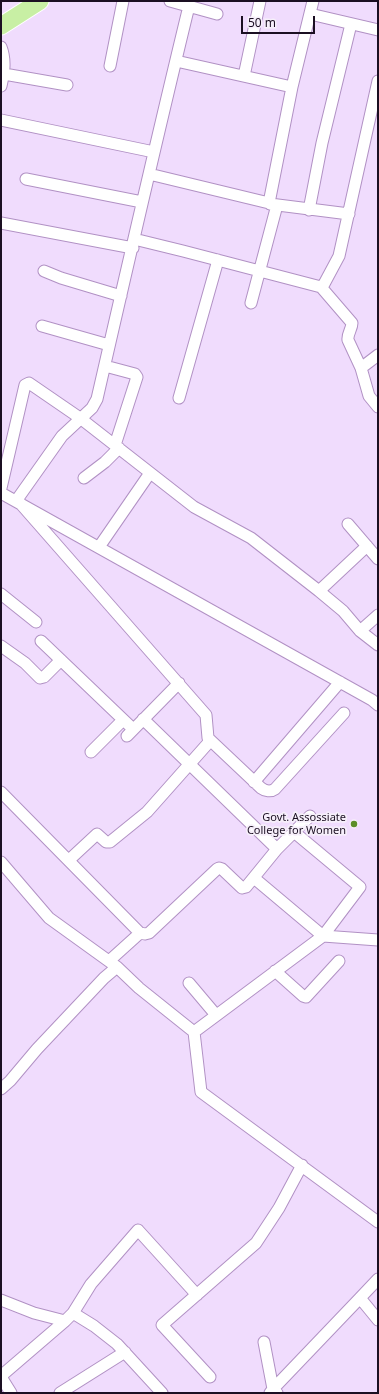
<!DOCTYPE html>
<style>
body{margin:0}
#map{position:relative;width:379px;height:1394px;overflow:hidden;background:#f0dcfd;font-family:"Noto Sans",sans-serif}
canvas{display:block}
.frame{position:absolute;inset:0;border:2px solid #1b0f22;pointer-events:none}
.scale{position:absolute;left:241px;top:16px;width:74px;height:18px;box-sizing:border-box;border:2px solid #1b0f22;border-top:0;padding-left:5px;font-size:12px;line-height:14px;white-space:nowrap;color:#1b0f22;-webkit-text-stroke:3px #f6effa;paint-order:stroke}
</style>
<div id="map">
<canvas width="379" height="1394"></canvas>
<div class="frame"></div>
<div class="scale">50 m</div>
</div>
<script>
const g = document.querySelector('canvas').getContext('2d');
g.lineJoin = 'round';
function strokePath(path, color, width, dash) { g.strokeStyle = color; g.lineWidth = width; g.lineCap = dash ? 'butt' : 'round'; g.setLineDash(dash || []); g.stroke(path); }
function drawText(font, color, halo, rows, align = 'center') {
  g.font = font + ' "Noto Sans",sans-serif'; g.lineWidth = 3.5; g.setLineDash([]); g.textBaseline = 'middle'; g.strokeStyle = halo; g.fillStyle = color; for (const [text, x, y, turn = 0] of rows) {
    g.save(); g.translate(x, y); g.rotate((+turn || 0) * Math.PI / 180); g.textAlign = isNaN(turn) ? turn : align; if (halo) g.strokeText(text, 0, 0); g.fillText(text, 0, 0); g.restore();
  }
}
const minor = new Path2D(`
 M170 1 217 14
 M310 14 378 30
 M1 47C6 60 4 73 1 86
 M176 61 292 87
 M110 66 123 1
 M4 74 67 85
 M244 76 260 1
 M1 120 154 152
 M149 174 269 203 292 87 313 1
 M26 179 142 202
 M270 204 349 214
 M309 210 322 143 351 24
 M1 223 133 248
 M134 239 183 251 321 287 324 284 339 256 378 81
 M44 271 61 278 121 296
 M321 287 352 323C352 329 347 334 348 340L361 368 369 396 378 407
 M251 303 277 205
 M42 326 109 345
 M105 366 135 374 137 377 115 445
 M361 368 378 355
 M179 398 218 260
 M84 478 105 462 119 448
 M1 488 25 385 29 383 80 418 194 507 251 538 319 591 343 611 360 631 378 645
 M1 493 372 700 378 705
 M16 501 62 436 92 408 97 399C127 268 157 137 189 6
 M20 503 206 715 208 738 261 788C265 791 271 792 275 789L344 713
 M348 524 378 559
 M99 547 150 473
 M319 591 367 546
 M1 594 36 622
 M360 631 378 615
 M41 641 133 729
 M1 646 25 663 40 678 44 677 61 660
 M143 719 277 849
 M127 736 179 683
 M91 752 123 720
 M254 782 340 682
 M1 792 140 933 145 934 149 933 217 869 219 868 222 869 242 888 246 887 277 849 310 816
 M69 860 97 834 106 842H110L147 812 210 741
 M1 862 49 918 117 967 139 988 194 1032 201 1092 378 1222
 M254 878 323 936 360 887 294 832
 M109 961 140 933
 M275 971 303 996 306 997 339 961
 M189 983 216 1015
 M194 1032 323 936 378 940
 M1 1089 10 1081 37 1049 104 978 117 967
 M360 1298 378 1279
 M1 1300 34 1313 65 1321 73 1313 94 1326 117 1344 162 1393
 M73 1313 91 1284 138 1230 197 1295
 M264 1342 273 1389 270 1393
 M1 1376 65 1321
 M1 1377 11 1393
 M210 1377 162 1325 256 1243 279 1208 302 1165
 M60 1393 125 1352
 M277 1393 273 1389 360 1298 378 1320`);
const primary = new Path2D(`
 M1 26 40 1`);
const markers = [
 [354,824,4,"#5b8e26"]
];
const poiNames = [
 ["Govt. Assossiate",346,818],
 ["College for Women",346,831]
];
strokePath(minor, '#b191c4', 13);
strokePath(primary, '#fff', 19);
strokePath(minor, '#fff', 11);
strokePath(primary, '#c8efa4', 17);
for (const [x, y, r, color] of markers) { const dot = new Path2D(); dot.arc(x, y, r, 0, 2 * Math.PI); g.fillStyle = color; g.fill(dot); strokePath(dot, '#f6effa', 1.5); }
drawText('11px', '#1b0f22', '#f6effa', poiNames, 'right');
</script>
